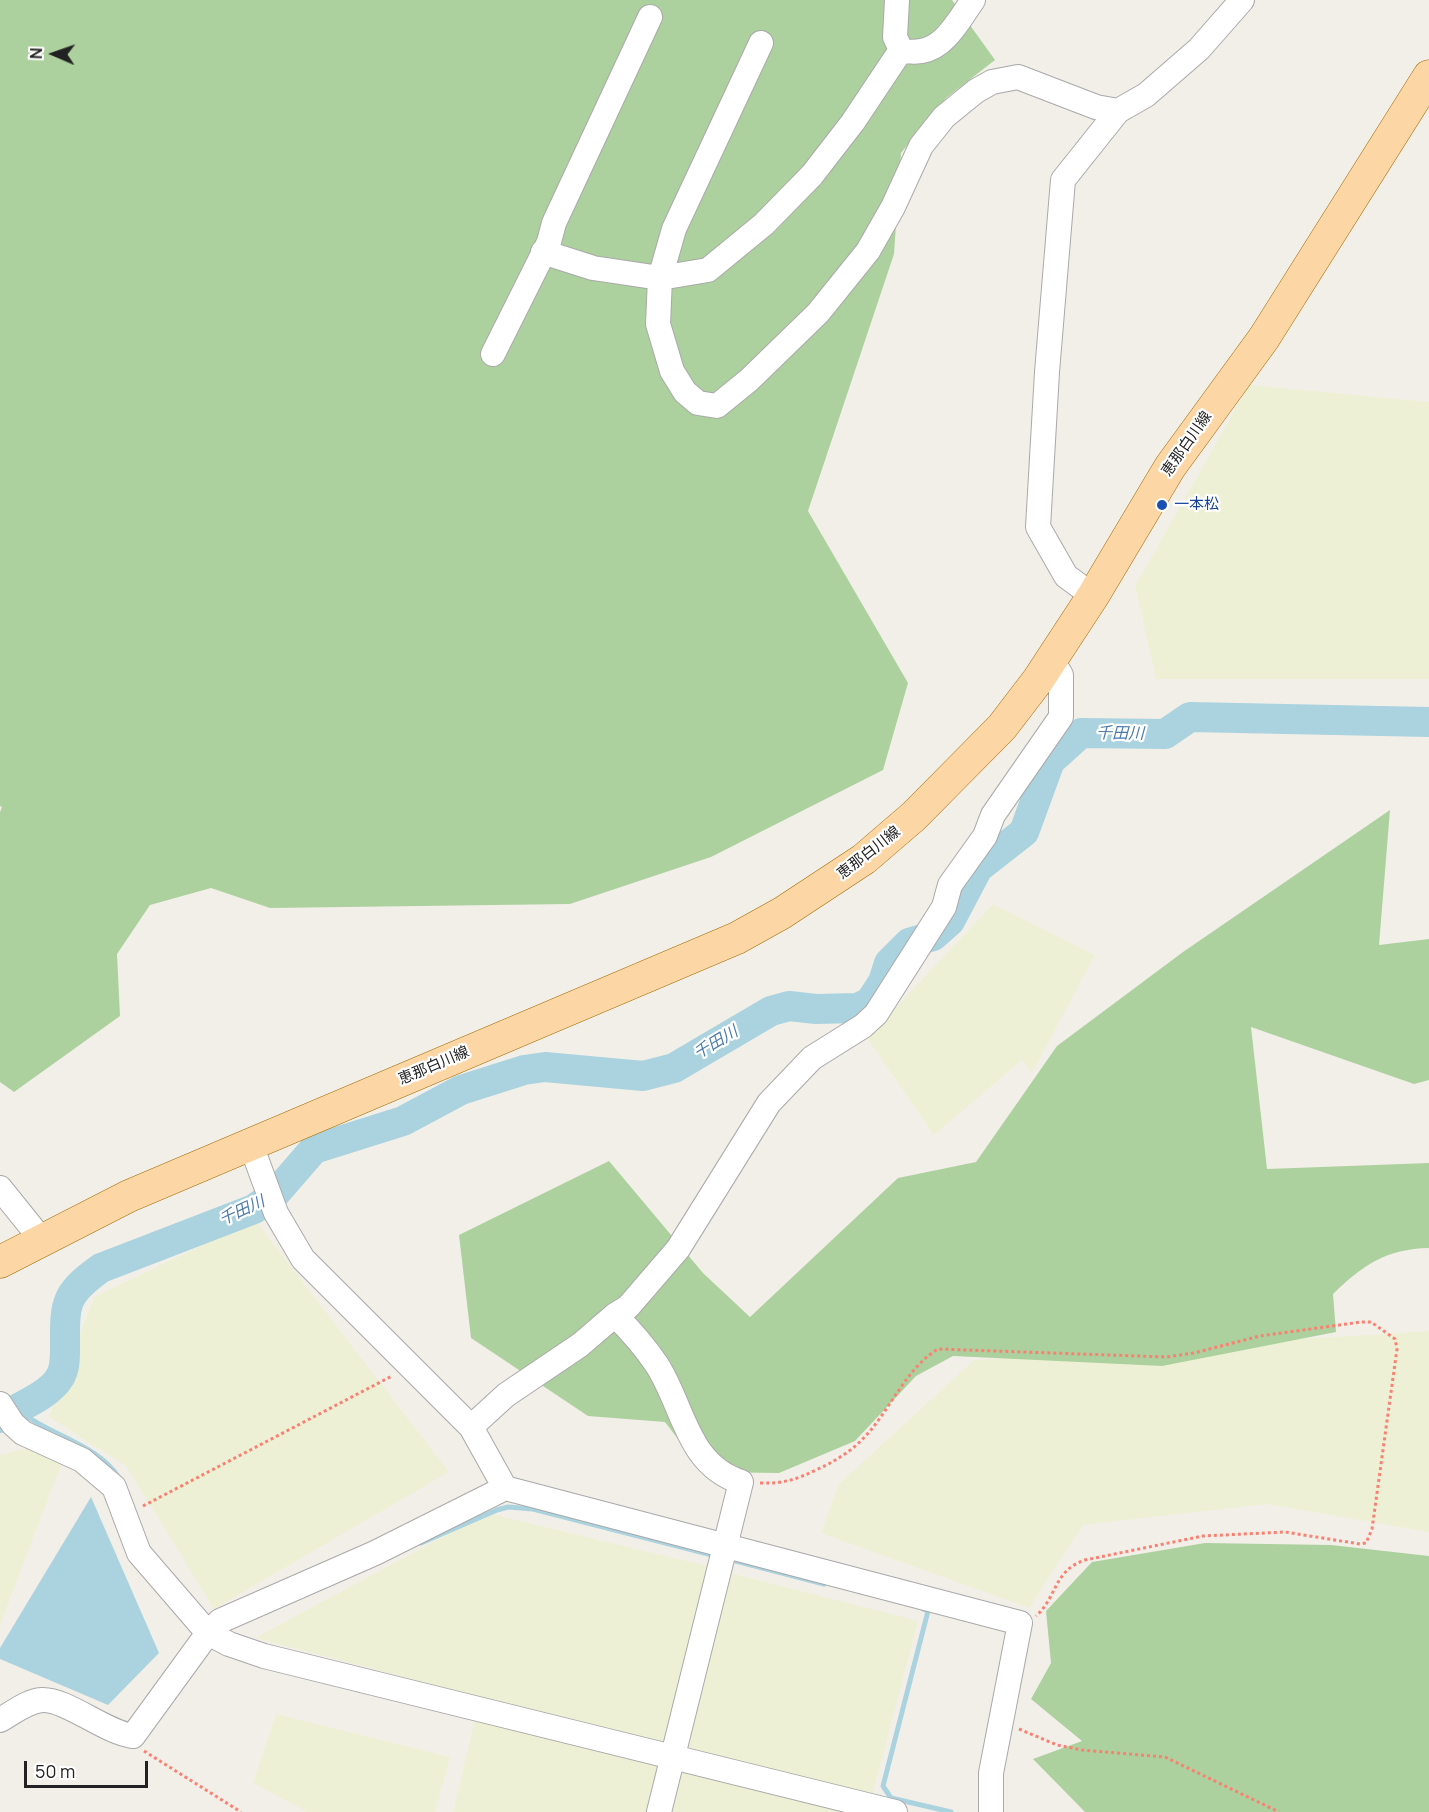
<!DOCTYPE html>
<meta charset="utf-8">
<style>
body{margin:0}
#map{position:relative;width:1429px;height:1812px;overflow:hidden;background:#f2efe9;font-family:Manrope,sans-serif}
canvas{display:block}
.north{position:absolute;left:24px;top:24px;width:60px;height:60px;-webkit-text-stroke:4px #fff;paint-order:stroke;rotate:272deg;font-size:16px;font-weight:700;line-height:24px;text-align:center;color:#222}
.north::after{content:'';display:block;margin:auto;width:21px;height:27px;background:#222;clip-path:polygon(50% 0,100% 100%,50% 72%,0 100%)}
.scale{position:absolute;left:24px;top:1761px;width:124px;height:27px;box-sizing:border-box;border:3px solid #222;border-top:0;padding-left:8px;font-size:18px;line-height:21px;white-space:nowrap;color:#222;-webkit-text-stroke:4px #fff;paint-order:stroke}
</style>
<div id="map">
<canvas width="1429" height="1812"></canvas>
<div class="north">N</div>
<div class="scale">50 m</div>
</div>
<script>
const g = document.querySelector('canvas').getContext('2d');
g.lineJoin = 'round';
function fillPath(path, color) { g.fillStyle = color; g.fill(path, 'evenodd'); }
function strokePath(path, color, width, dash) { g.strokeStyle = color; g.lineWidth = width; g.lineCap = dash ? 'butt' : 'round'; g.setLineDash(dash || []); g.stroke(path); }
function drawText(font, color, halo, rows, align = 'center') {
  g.font = font + ' Manrope,"Noto Sans JP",sans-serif'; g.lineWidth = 4.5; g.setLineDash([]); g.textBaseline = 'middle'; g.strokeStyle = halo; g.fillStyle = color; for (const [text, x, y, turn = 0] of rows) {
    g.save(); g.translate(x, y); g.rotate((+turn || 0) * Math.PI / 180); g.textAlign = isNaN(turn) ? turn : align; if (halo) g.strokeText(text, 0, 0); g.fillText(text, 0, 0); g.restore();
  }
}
const farmland = new Path2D(`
 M1249 385 1429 402V679H1156L1135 586Z
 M993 904 1095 955 1032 1073 1022 1060 934 1135 867 1038Z
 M255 1220 449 1472 214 1609 126 1466 49 1417 94 1297Z
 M1429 1331V1532L1267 1504 1083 1525 1029 1608 821 1533 839 1484 974 1360Z
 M30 1448 61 1465 0 1625V1455Z
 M487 1513 711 1567 668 1746 255 1638Z
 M726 1572 918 1621 872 1796 681 1751Z
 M276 1714 450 1757 435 1812H307L253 1783Z
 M475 1720 658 1766 648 1812H453Z
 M678 1769 860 1812H667Z`);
const forest = new Path2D(`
 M0 0H952L995 60 946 98 901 153 894 254 808 511 908 683 883 770 711 857 570 904 270 908 211 888 150 905 117 954 120 1016 14 1092 0 1082V812L2 807 0 806Z
 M1390 810 1379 945 1429 939V1080L1414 1084 1251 1027 1267 1169 1429 1163V1248C1386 1249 1363 1265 1333 1294L1336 1332 1162 1366 953 1356 916 1376 855 1441 779 1473 703 1472 665 1422 588 1416 471 1338 459 1235 609 1161 703 1273 750 1317 898 1178 976 1162 1057 1046 1183 952Z
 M1205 1543 1331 1545 1429 1556V1812H1085L1033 1759 1082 1741 1031 1699 1051 1663 1046 1611 1092 1562Z`);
const water = new Path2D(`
 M91 1497 159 1653 108 1705 0 1659V1648Z`);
const stream = new Path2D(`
 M17 1408C45 1435 96 1442 119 1478
 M421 1543 497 1510 508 1507 533 1509 716 1556
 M728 1559 824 1584
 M923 1609 928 1611 883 1786 891 1798 951 1812`);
const river = new Path2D(`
 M0 1418C18 1407 49 1396 60 1377 65 1369 65 1358 65 1349 65 1304 63 1295 101 1268L254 1209 275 1194 314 1149 403 1121 461 1090 524 1070 545 1067 643 1076 674 1068 771 1011 789 1006 816 1009 857 1008 870 1002 883 982 889 963 909 943 933 936 950 921 978 868 1024 832 1050 761 1081 733 1165 734 1190 717 1429 722`);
const path = new Path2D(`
 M760 1483C783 1484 798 1479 818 1469 838 1460 856 1448 870 1431 892 1405 908 1367 938 1349L1166 1357 1194 1353 1260 1336 1361 1322H1371L1395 1339 1397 1349 1372 1529 1366 1543 1360 1544 1285 1532 1203 1536 1085 1560C1053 1571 1058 1596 1036 1616
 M143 1506 392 1376
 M1019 1729 1057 1745 1082 1750 1165 1757 1279 1812
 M144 1751 241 1812`);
const minor = new Path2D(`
 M897 0 895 37 901 50
 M761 43 674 229 660 278 658 324 672 371 685 392 698 403 717 406 749 380 818 313 868 251 893 207 921 146 944 117 976 91 992 82 1018 77 1096 107 1118 111
 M901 50C939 60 954 27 973 0
 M543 252 593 268 660 278 708 270 764 224 812 175 853 122 901 50
 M493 354 549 242 554 223 650 17
 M1093 596 1066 576 1038 527 1047 372 1063 180 1118 111 1146 95 1199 49 1242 0
 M251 1145 276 1213 303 1259 471 1427 505 1488
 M0 1188 41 1239
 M615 1315C630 1330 645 1347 657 1365 684 1407 687 1465 741 1482L659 1812
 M0 1404 13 1424 23 1433 82 1460 114 1487 139 1553 208 1633 229 1644 264 1656 895 1812
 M471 1427 506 1395 580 1345 615 1315 628 1307 678 1249 769 1103 812 1058 863 1026 876 1014 944 907 950 885 985 836 993 815 1061 717V675L1051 658
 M0 1720C13 1713 27 1701 42 1700 67 1699 104 1732 133 1736L208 1633 220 1621 375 1553 505 1488 1020 1623 991 1773V1812`);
const major = new Path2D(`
 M0 1262 129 1196 737 938 782 913 864 859 914 816 1002 727 1038 680 1093 596 1170 467 1264 338 1429 76`);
const markers = [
 [1162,505,6,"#1a4fb4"]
];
const streetNames = [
 ["恵那白川線",1187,444,-55],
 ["恵那白川線",869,853,-38],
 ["恵那白川線",434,1066,-23]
];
const transitNames = [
 ["一本松",1174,505]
];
const waterNames = [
 ["千田川",1120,734,1],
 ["千田川",716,1043,-31],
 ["千田川",242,1211,-25]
];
fillPath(farmland, '#eef0d5');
fillPath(forest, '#add19e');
fillPath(water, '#aad3df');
strokePath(stream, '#aad3df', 5);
strokePath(river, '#aad3df', 30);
strokePath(minor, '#a9a9a9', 26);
strokePath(major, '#a06b00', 33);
strokePath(path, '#fa8072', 3, [3, 3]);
strokePath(minor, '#fff', 24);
strokePath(major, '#fcd6a4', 32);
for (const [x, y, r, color] of markers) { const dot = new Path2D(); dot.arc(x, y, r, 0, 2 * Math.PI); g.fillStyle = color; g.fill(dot); strokePath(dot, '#fff', 2); }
drawText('15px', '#222', '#fff', streetNames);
drawText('15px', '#164399', '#fff', transitNames, 'left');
drawText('italic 16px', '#4a7aab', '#fff', waterNames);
</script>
